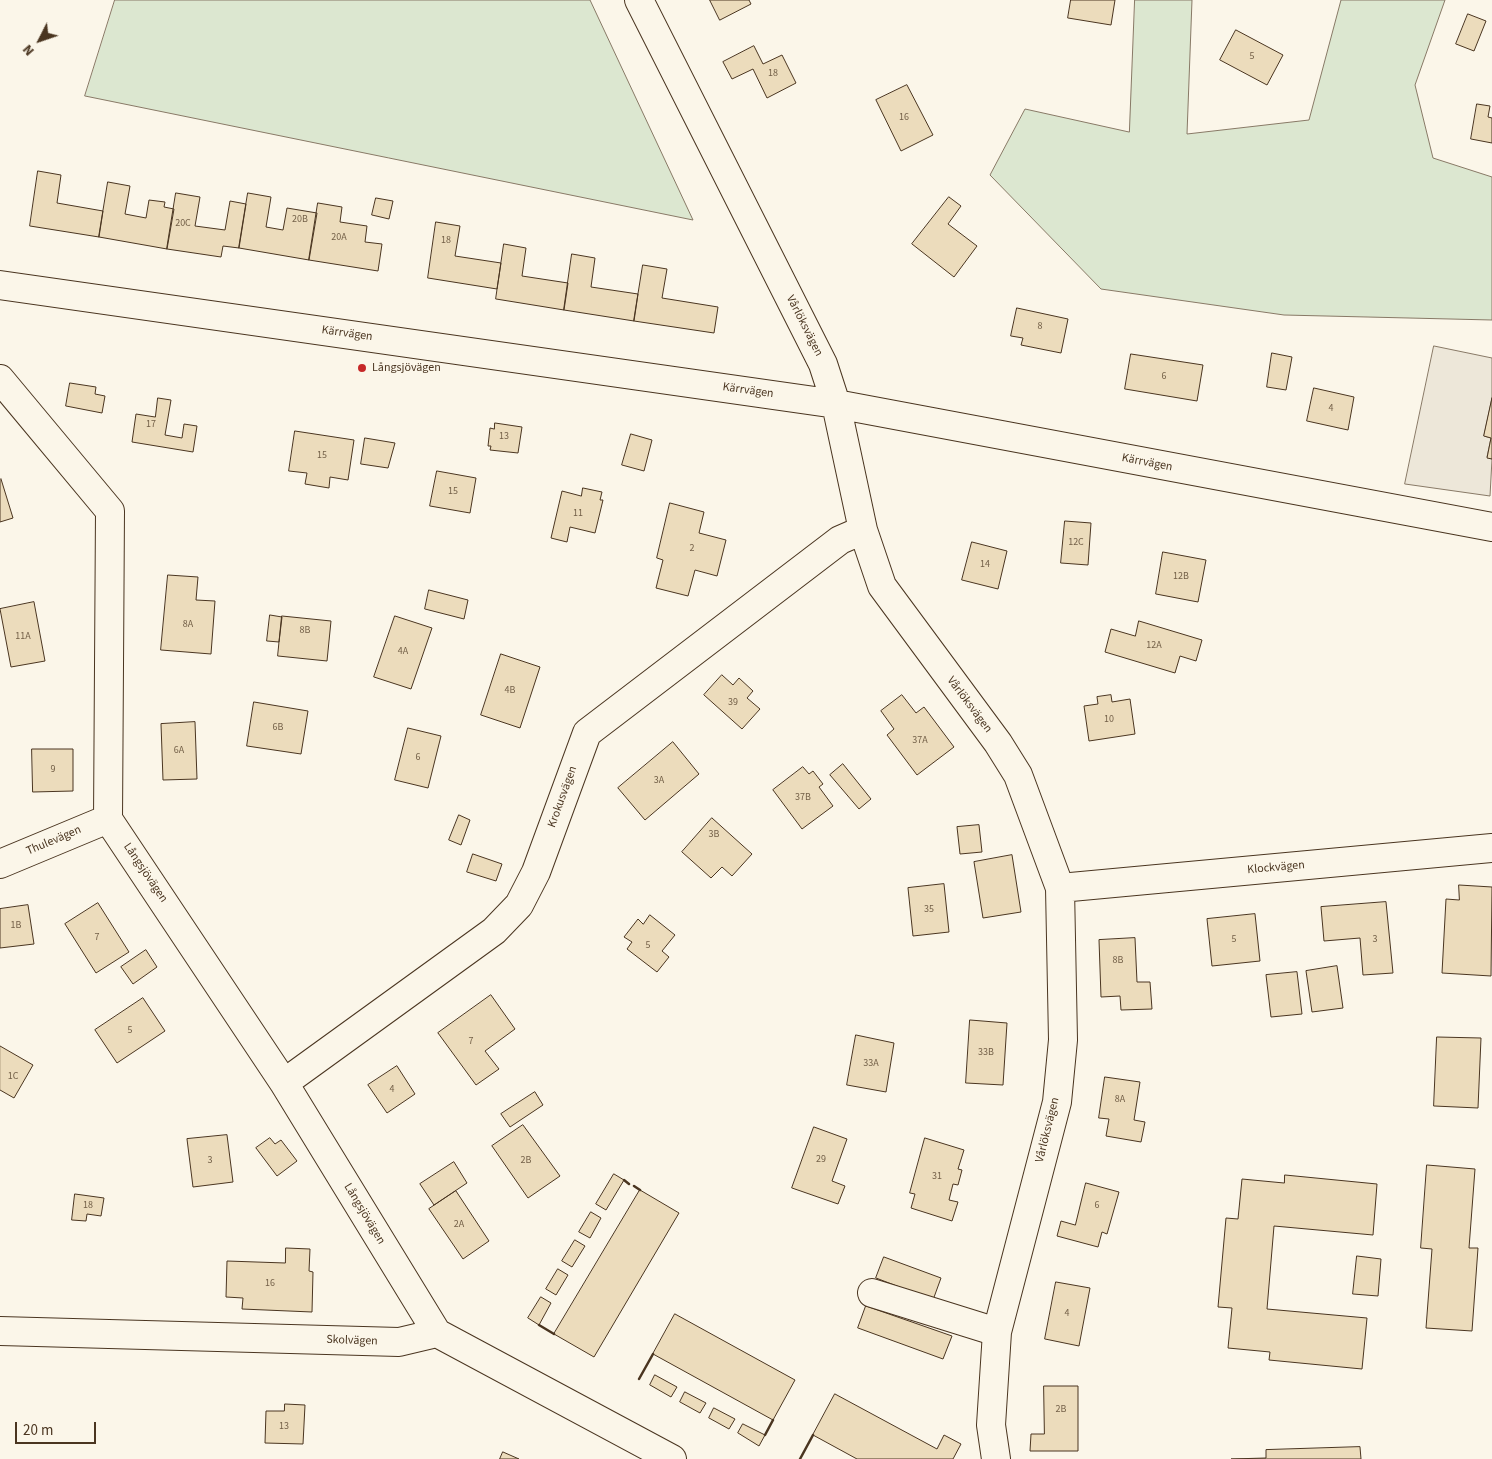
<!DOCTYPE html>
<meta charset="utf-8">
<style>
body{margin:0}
#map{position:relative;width:1492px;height:1459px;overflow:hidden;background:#fbf6e9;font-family:"Source Sans 3",sans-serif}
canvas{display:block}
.north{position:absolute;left:15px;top:15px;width:50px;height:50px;-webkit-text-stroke:4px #fbf6e9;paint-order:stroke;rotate:229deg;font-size:14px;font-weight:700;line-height:20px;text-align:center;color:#4a3520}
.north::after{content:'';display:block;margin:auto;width:18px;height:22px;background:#4a3520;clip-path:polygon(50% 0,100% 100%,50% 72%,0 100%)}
.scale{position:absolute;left:15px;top:1422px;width:81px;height:22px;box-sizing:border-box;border:2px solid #4a3520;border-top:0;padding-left:6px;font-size:15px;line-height:18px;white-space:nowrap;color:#4a3520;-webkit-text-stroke:4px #fbf6e9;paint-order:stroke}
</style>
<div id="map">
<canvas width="1492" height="1459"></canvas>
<div class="north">N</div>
<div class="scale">20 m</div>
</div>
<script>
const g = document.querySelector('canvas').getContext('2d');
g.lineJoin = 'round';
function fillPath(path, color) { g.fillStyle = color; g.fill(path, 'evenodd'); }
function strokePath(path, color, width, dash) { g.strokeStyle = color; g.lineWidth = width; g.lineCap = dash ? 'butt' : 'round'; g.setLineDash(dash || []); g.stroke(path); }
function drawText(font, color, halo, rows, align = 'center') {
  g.font = font + ' "Source Sans 3",sans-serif'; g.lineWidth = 4; g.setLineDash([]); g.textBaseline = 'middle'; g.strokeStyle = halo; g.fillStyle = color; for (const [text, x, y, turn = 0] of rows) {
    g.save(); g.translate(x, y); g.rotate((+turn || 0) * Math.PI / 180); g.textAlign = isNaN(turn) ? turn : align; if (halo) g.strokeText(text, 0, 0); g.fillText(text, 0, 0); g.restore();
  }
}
const green = new Path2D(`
 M115 0H590L693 220 85 96Z
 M1135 0H1192L1187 134 1309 120 1341 0H1445L1415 85 1433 158 1492 177V320L1284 315 1101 289 990 175 1025 109 1129 132Z`);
const parking = new Path2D(`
 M1434 346 1492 358V398L1484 436 1491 438 1487 457 1492 459 1490 496 1405 484Z`);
const building = new Path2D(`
 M710 0H749L751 4 720 20Z
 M1071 0H1115L1111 25 1068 18Z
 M1468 14 1486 21 1474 51 1456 44Z
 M1236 30 1283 55 1267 85 1220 60Z
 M754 46 763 64 782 55 796 83 767 98 753 69 732 79 723 62Z
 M907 85 933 135 901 151 876 100Z
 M1477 104 1490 106 1488 117 1492 118V143L1471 139Z
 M38 171 61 175 57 203 103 211 99 237 30 226Z
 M108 182 130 186 125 214 146 218 149 200 165 202 164 207 174 209 167 249 99 237Z
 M176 193 200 197 195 226 225 230 230 201 246 204 239 248 223 246 221 257 167 249Z
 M248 193 271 197 266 227 283 230 287 208 317 213 309 260 239 248Z
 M949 197 961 206 948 224 977 246 954 277 912 244Z
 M376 198 393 201 389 219 372 215Z
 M318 203 342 207 340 222 367 226 365 242 382 244 378 271 309 260Z
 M436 222 460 226 455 256 501 263 497 289 428 278Z
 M504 244 526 248 522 276 568 283 564 310 496 299Z
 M572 254 595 258 591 287 638 294 634 321 564 310Z
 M643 265 667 269 662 298 718 307 714 333 634 321Z
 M1017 308 1068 319 1061 353 1021 345 1023 338 1011 336Z
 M1272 353 1292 357 1286 390 1267 387Z
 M1131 354 1203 365 1197 401 1125 389Z
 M70 383 96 387 95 394 105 396 102 413 66 406Z
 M1314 388 1354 397 1348 430 1307 421Z
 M158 398 171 400 165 435 182 438 184 424 197 426 193 452 132 442 136 414 155 417Z
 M1492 398V459L1487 458 1491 438 1484 436Z
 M495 423 522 427 518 453 490 450 491 446H488L490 428 494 429Z
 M295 431 354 440 348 480 330 477 329 488 305 484 307 473 289 471Z
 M631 434 652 440 644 471 622 465Z
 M365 438 395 443 388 468 361 464Z
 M437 471 476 478 470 513 430 506Z
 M1 479 13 518 0 522V480Z
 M583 488 602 492 600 500H603L595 533 570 527 567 542 551 538 562 491 581 496Z
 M670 503 704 512 699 533 726 540 717 576 695 570 688 596 656 588 663 560 657 558Z
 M1065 521 1091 523 1088 565 1061 563Z
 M972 542 1007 551 998 589 962 580Z
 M1163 552 1206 560 1198 602 1156 594Z
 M168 575 198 577 196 600 215 601 211 654 161 650Z
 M429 590 468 600 464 619 425 609Z
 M34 602 45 661 11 667 0 609Z
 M270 615 282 617 279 642 267 641Z
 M282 616 331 621 327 661 278 656Z
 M395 616 432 628 411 689 374 677Z
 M1139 621 1202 640 1196 661 1180 656 1175 673 1105 652 1111 629 1135 636Z
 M501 654 540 667 520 728 481 715Z
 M722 675 733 685 739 678 753 691 747 698 760 709 742 729 704 695Z
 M902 695 916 713 924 707 954 747 917 775 887 735 894 729 881 711Z
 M1111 695 1112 702 1130 699 1135 734 1089 741 1084 706 1098 704 1097 697Z
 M254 702 308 711 301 754 247 746Z
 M195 722 197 779 163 780 161 724Z
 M408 728 441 736 428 788 395 780Z
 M673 742 699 774 645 820 618 788Z
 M32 749H73V791L33 792Z
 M843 764 871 799 859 809 830 775Z
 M803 767 809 774 813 771 823 784 819 787 833 806 802 829 773 790Z
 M459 815 470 820 461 845 449 840Z
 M712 818 752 854 732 876 722 867 711 878 682 852Z
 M979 825 982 852 960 854 957 827Z
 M473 854 502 864 496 881 467 872Z
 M1012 855 1021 912 983 918 974 862Z
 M944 884 949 932 913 936 908 888Z
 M1459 885 1492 887 1491 976 1442 973 1446 899 1459 900Z
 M1386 902 1393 973 1363 975 1360 938 1324 941 1321 907Z
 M98 903 129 952 96 973 65 924Z
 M28 905 34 944 0 948V909Z
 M1255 914 1260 961 1212 966 1207 919Z
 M650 915 675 935 662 951 669 957 657 972 627 949 632 942 624 937 638 919 643 924Z
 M1135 938 1137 982H1150L1152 1009 1121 1010 1120 996 1101 997 1099 940Z
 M146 950 157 967 133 984 121 967Z
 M1337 966 1343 1008 1312 1012 1306 971Z
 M1297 972 1302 1014 1271 1017 1266 975Z
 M491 995 515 1029 485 1051 499 1069 476 1085 438 1033Z
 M143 998 165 1031 117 1063 95 1030Z
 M970 1020 1007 1023 1003 1085 966 1083Z
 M856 1035 894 1043 886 1092 847 1085Z
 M1437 1037 1481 1038 1478 1108 1434 1106Z
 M0 1046 33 1065 14 1098 0 1090Z
 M397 1066 415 1094 387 1113 368 1085Z
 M1105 1077 1140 1082 1134 1120 1145 1122 1141 1142 1106 1136 1109 1119 1099 1118Z
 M535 1092 543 1105 510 1127 501 1114Z
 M523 1125 560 1176 528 1198 492 1146Z
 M814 1127 847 1139 832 1181 845 1186 838 1204 792 1188Z
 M227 1135 233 1182 193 1187 187 1139Z
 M270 1138 275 1144 281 1140 297 1161 277 1176 256 1148Z
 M925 1138 964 1150 958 1169 962 1170 958 1185 953 1184 949 1200 958 1202 952 1221 911 1208 915 1194 910 1193Z
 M454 1162 467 1183 434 1205 420 1184Z
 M1427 1165 1475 1169 1469 1248H1478L1472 1331 1426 1328 1432 1249 1421 1248Z
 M614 1174 624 1180 606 1210 596 1204Z
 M1285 1175 1377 1184 1373 1235 1274 1226 1267 1309 1367 1318 1362 1369 1269 1360 1270 1352 1228 1348 1232 1308 1218 1307 1226 1218 1238 1219 1242 1179 1284 1183Z
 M1086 1183 1119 1192 1107 1234 1102 1232 1098 1247 1057 1236 1061 1221 1075 1225Z
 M640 1190 679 1213 594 1357 554 1334Z
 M456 1191 489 1241 463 1259 429 1209Z
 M75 1194 104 1198 101 1216 87 1214 86 1221 72 1220Z
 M591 1212 601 1218 590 1238 579 1232Z
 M575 1240 585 1246 572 1267 562 1261Z
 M286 1248 310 1249 309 1271 313 1272 312 1312 242 1309 243 1298 226 1297 227 1261 285 1263Z
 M1357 1256 1381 1259 1378 1296 1353 1294Z
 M884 1257 941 1278 933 1300 876 1278Z
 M558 1269 568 1275 556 1295 546 1289Z
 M1056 1282 1090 1288 1079 1346 1045 1339Z
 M541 1297 551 1303 539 1325 528 1318Z
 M866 1306 952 1336 943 1359 858 1328Z
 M675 1314 795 1380 773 1420 653 1354Z
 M655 1375 677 1387 671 1397 650 1385Z
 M1044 1386H1078V1451H1030L1031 1434H1044Z
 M685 1392 706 1403 700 1413 680 1402Z
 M835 1394 937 1449 944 1435 961 1444 953 1459H857L813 1435Z
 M285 1404 305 1405 303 1444 265 1443 266 1411H284Z
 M714 1408 735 1419 729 1429 709 1418Z
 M743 1424 765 1435 759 1446 738 1433Z
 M1360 1447 1361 1459H1231L1266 1458V1450Z
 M503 1452 519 1459H500Z`);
const minor = new Path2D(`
 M639 0 823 364 836 404 863 530 882 586 998 743 1018 775 1060 888 1063 1040 1057 1102 997 1332 991 1425 996 1459
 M0 285 836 404 1492 527
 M0 379 110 511 108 819 284 1083 437 1333
 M0 864 108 819
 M1060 888 1492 848
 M284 1083 494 931 519 905 536 872 587 733 840 540 863 530
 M872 1293 997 1332
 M0 1331 399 1342 437 1333 672 1459`);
const wall = new Path2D(`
 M624 1180 629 1184
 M634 1186 640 1190
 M539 1325 554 1334
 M639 1379 653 1354
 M765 1435 773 1420
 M800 1459 813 1435`);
const markers = [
 [362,368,5,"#c62828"]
];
const numberNames = [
 ["5",1252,57],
 ["18",773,74],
 ["16",904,118],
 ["20B",300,220],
 ["20C",183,224],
 ["20A",339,238],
 ["18",446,241],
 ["8",1040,327],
 ["6",1164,377],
 ["4",1331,409],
 ["17",151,425],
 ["13",504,437],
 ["15",322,456],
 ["15",453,492],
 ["11",578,514],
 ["12C",1076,543],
 ["2",692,549],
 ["14",985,565],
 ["12B",1181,577],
 ["8A",188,625],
 ["8B",305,631],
 ["11A",23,637],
 ["12A",1154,646],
 ["4A",403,652],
 ["4B",510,691],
 ["39",733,703],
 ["10",1109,720],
 ["6B",278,728],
 ["37A",920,741],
 ["6A",179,751],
 ["6",418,758],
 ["9",53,770],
 ["3A",659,781],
 ["37B",803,798],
 ["3B",714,835],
 ["35",929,910],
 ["1B",16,926],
 ["7",97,938],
 ["5",1234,940],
 ["3",1375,940],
 ["5",648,946],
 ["8B",1118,961],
 ["5",130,1031],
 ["7",471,1042],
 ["33B",986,1053],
 ["33A",871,1064],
 ["1C",13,1077],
 ["4",392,1090],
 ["8A",1120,1100],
 ["29",821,1160],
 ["3",210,1161],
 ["2B",526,1161],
 ["31",937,1177],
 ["18",88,1206],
 ["6",1097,1206],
 ["2A",459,1225],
 ["16",270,1284],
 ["4",1067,1314],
 ["2B",1061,1410],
 ["13",284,1427]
];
const streetNames = [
 ["Vårlöksvägen",804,326,63],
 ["Kärrvägen",347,334,8],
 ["Kärrvägen",748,391,8],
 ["Kärrvägen",1147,463,11],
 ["Vårlöksvägen",969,705,53],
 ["Krokusvägen",563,797,-70],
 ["Thulevägen",54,841,-23],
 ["Klockvägen",1276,868,-5],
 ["Långsjövägen",145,873,56],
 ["Vårlöksvägen",1048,1130,-76],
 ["Långsjövägen",364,1214,59],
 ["Skolvägen",352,1341,2]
];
const poiNames = [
 ["Långsjövägen",372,368]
];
fillPath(green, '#dce7d0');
strokePath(green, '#887966', 1);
fillPath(parking, '#ede7d9');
strokePath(parking, '#887966', 1);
fillPath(building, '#ecdcbc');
strokePath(building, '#4a3520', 1);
strokePath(minor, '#4a3520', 30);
strokePath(minor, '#fbf6e9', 28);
strokePath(wall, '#4a3520', 2.5);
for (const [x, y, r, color] of markers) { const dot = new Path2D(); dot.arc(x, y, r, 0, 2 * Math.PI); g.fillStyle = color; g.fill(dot); strokePath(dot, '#fbf6e9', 2); }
drawText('10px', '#725f47', null, numberNames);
drawText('12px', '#4a3520', '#fbf6e9', streetNames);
drawText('12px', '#4a3520', '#fbf6e9', poiNames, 'left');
</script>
